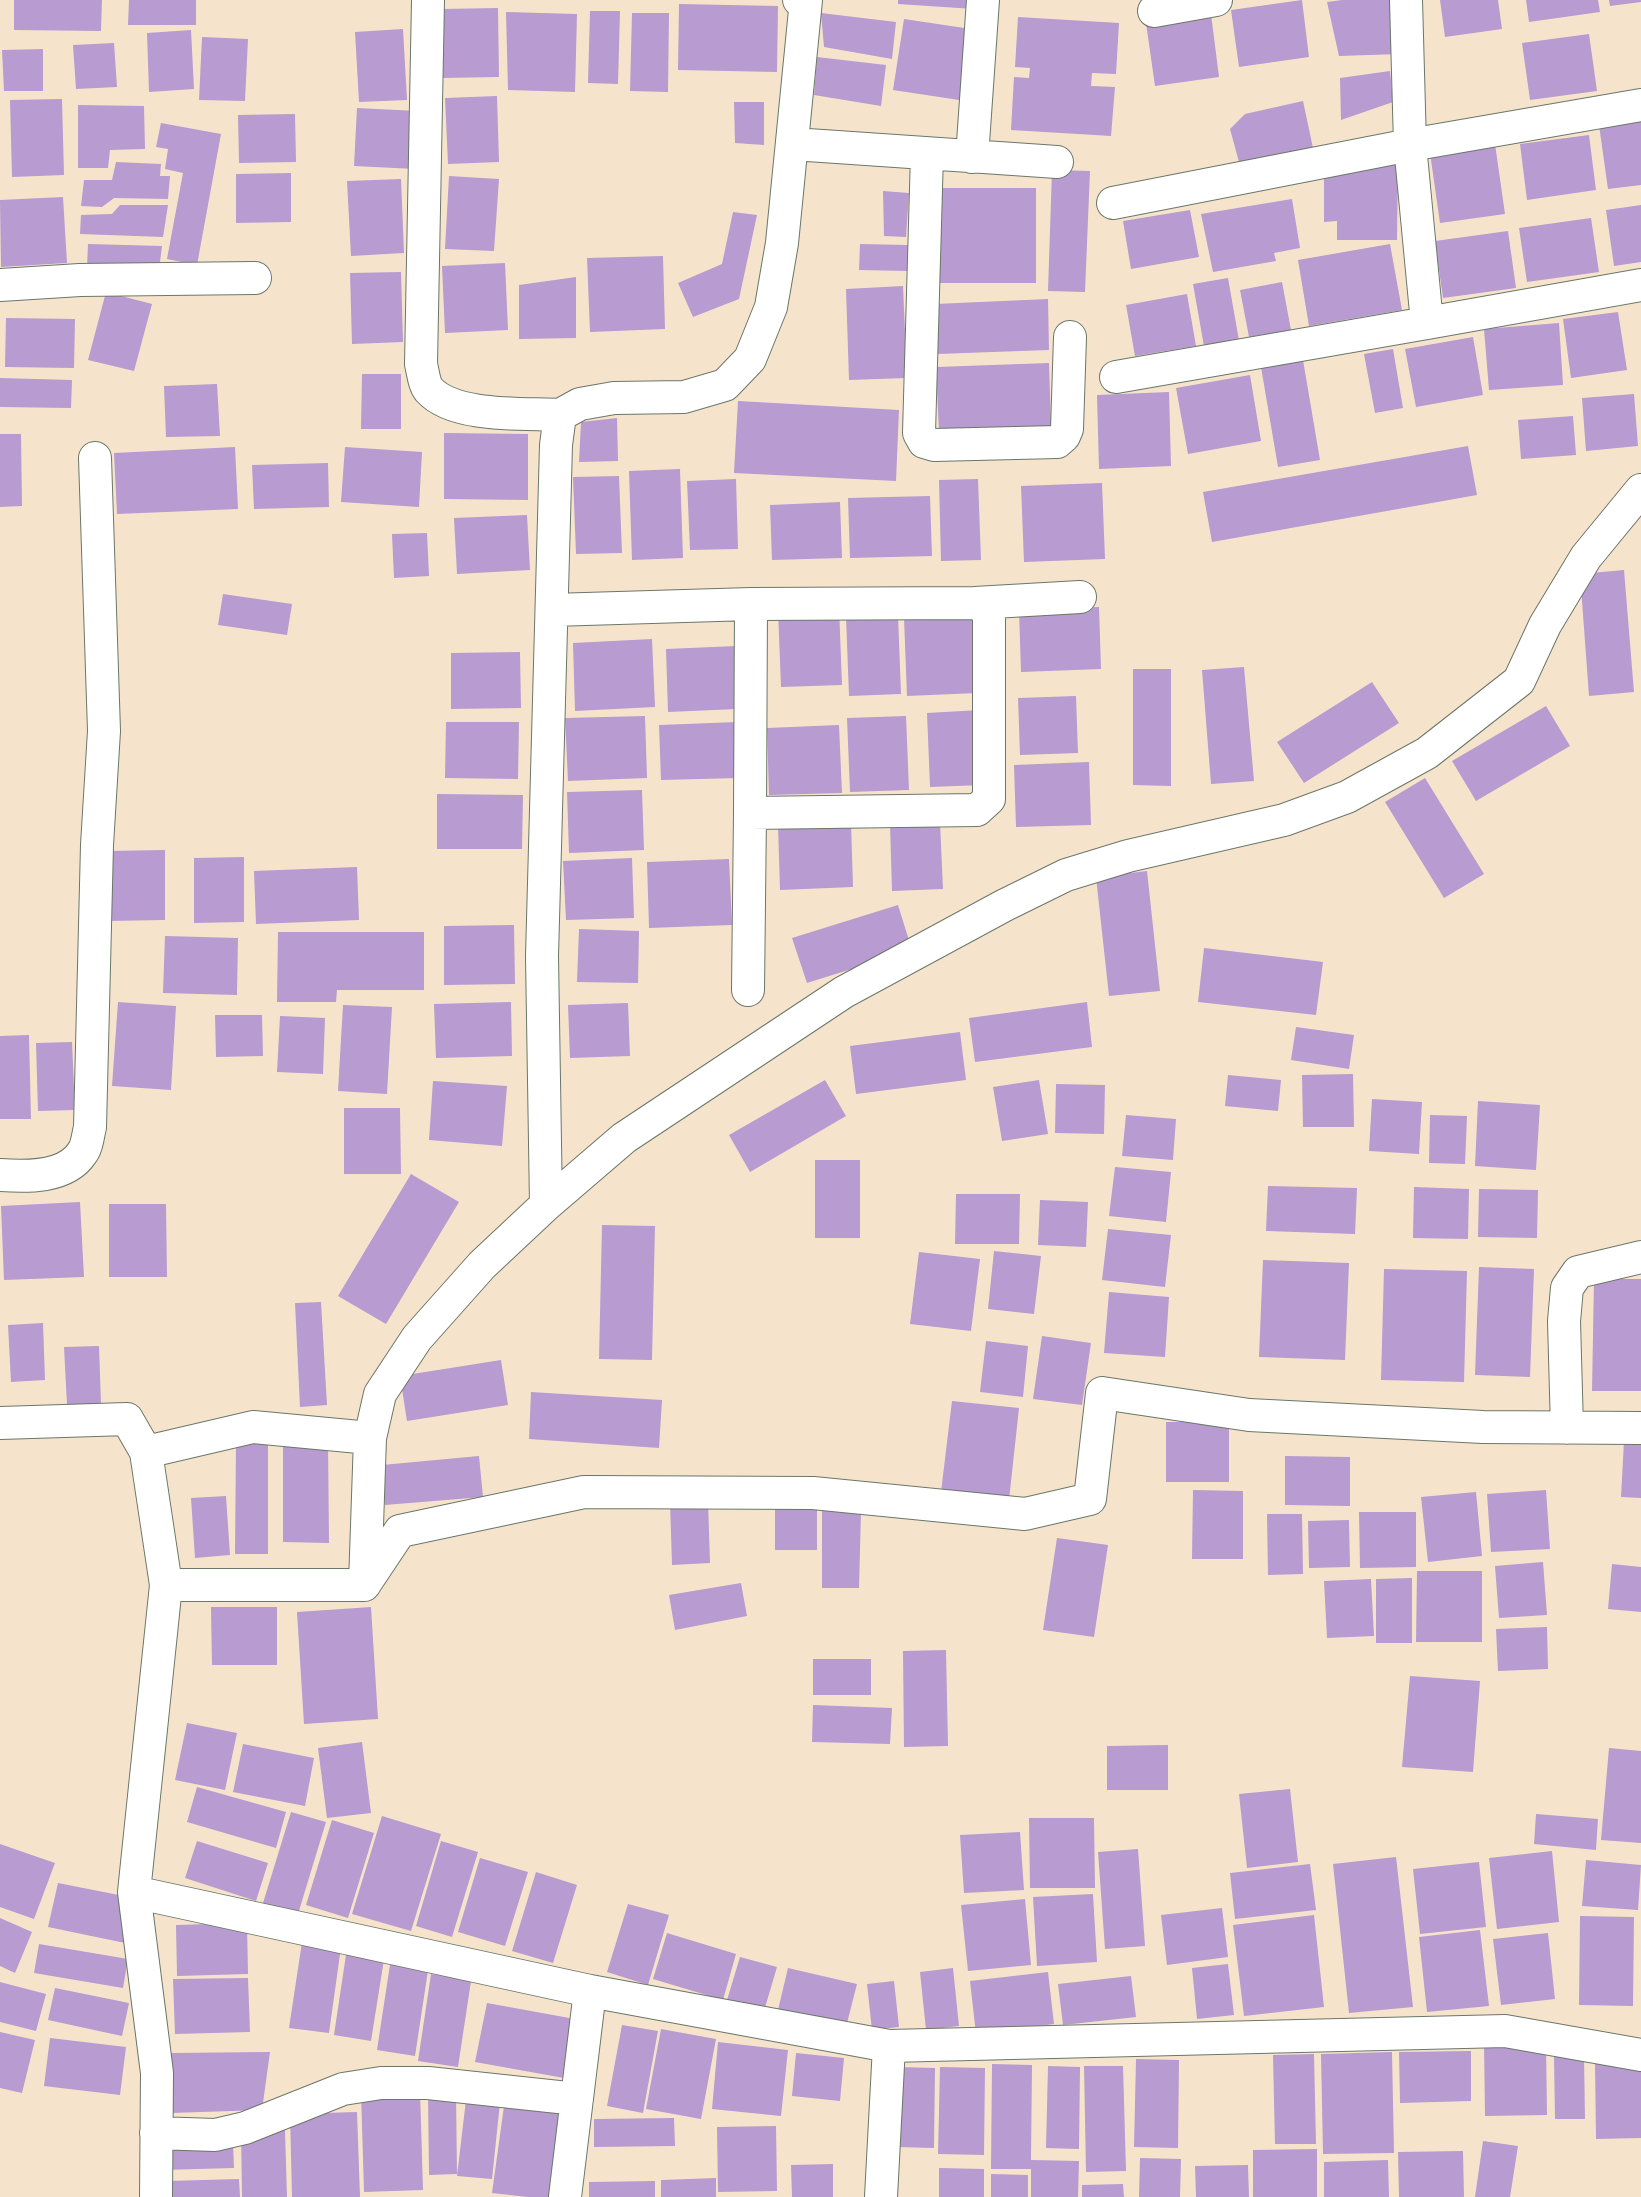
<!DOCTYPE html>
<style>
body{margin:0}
canvas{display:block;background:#f5e4cb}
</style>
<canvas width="1641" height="2197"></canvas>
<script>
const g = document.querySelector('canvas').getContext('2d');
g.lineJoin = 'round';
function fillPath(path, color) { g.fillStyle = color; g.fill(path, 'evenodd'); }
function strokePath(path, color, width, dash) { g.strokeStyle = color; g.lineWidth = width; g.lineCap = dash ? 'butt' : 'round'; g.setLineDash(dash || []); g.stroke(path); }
const building = new Path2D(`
 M14 0H102L101 31 14 30Z
 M129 0H196V25H128Z
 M898 0H975L974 9 898 4Z
 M1302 0 1309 57 1239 67 1231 10Z
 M1342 0H1392L1400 54 1339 56 1327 2Z
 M1440 0H1498L1502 29 1445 37Z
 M1526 0H1598L1600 12 1529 22Z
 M1609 0H1641V2L1610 6Z
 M679 4 778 6 777 72 678 70Z
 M498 8 499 77 442 78 441 9Z
 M590 11H620L618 84 588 83Z
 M506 12 577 14 575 92 508 90Z
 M632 13H669L668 92 630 91Z
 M821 13 896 22 892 59 824 47Z
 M1211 14 1219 77 1155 86 1146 23Z
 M1018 17 1119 23 1116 74 1092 73 1091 86 1115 87 1111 136 1011 130 1014 77 1029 78 1030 68 1015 67Z
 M904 19 971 29 959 100 893 90Z
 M403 29 407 100 359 102 355 32Z
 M191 30 194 89 149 92 147 33Z
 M1589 34 1597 91 1530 100 1522 43Z
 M202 37 248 39 245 101 199 100Z
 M114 43 117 87 76 89 73 45Z
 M43 49V91H4L2 50Z
 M817 57 886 65 881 106 814 95Z
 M1390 71 1393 102 1341 120 1340 78Z
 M497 96 499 162 448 164 445 98Z
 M62 99 64 175 12 177 10 100Z
 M1303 101 1313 148 1239 162 1230 129 1245 114Z
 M734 102H764V145L735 143Z
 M78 105 144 106 145 149 110 150 108 168H78Z
 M357 108 418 111 415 169 354 166Z
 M295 114 296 162 239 163 238 115Z
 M1641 120V185L1608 189 1599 125Z
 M161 123 221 134 197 265 167 259 183 173 165 169 168 149 156 147Z
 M1589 135 1596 190 1527 200 1520 144Z
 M1495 144 1505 214 1440 223 1430 153Z
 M116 162 161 164 160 176H170L168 199 114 198 102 207 81 206 84 180H112Z
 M1364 165H1398L1397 240H1337V221L1324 222V170L1365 171Z
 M1052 170 1090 171 1085 292 1048 291Z
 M291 173V222L236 223V174Z
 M449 176 499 179 494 251 445 249Z
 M401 179 404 253 351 256 347 181Z
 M938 188H1036V283H938Z
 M883 191 909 193 906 237 884 236Z
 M63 197 67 263 1 267 0 200Z
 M1292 199 1300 248 1274 253 1276 261 1213 272 1201 214Z
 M120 205H168L163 237 80 234 81 215 112 214Z
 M1641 205V262L1614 266 1606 210Z
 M1190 210 1199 257 1131 269 1123 221Z
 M733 212 757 215 739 299 693 317 678 283 722 264Z
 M1591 218 1599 272 1527 282 1519 228Z
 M1508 231 1516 288 1443 298 1435 241Z
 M88 244 162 246 159 270 87 268Z
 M860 244 908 245 907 271 859 270Z
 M1390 244 1402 310 1309 326 1298 260Z
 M663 256 665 329 590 332 587 258Z
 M505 263 508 330 445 333 442 266Z
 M401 272 403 342 352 344 350 273Z
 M576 277V338L519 339V285Z
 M1228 278 1240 346 1205 352 1193 284Z
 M1282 282 1291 330 1249 337 1240 290Z
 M903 286 907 378 849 380 846 289Z
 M106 292 152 304 134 371 88 360Z
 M1187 294 1196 346 1135 356 1126 305Z
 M1048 299 1049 350 937 354 935 304Z
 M1618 312 1627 370 1571 378 1563 319Z
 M6 318 75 319 74 368 5 367Z
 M1559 323 1563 385 1489 390 1484 329Z
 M1473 337 1483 395 1416 407 1405 349Z
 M1393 349 1403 408 1375 413 1364 354Z
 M1303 360 1320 460 1278 467 1261 367Z
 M1049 363 1051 428 939 432 936 367Z
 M362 374H401V429H361Z
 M1250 375 1261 441 1188 454 1176 388Z
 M0 378 72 380 71 408 0 407Z
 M217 384 220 436 166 437 164 386Z
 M1169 392 1171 466 1099 469 1097 395Z
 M1634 394 1638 446 1586 451 1582 398Z
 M738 401 899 410 896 481 734 473Z
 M1573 416 1576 455 1521 459 1518 420Z
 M617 418 618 461 579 462 581 422Z
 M444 433 528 434V500L444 499Z
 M0 434H21L22 506 0 507Z
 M1468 446 1477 495 1212 542 1203 492Z
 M235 447 238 509 117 514 114 453Z
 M345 447 422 452 419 507 341 502Z
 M328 463 329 507 254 509 252 465Z
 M680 469 683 558 632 560 629 471Z
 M619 476 622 553 576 554 573 477Z
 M736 479 738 549 690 550 687 481Z
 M978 479 981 560 941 561 939 480Z
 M1102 483 1105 559 1024 562 1021 486Z
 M930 496 932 556 850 558 848 498Z
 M840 502 842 558 772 560 770 505Z
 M527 515 530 570 457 574 454 518Z
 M427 533 429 576 394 578 392 534Z
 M1624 570 1634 692 1589 696 1580 574Z
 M223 594 292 604 287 635 218 625Z
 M839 607 842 685 781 687 778 610Z
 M1099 607 1101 669 1021 672 1019 610Z
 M898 615 901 694 849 696 846 617Z
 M975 616 977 693 907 696 904 618Z
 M652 639 655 707 575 711 573 643Z
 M736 646 738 709 668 712 666 649Z
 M520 652 521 708 451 709V653Z
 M1244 667 1254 781 1211 784 1202 670Z
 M1133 669H1171V786L1133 785Z
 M1372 682 1399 723 1304 783 1277 742Z
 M1076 696 1078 753 1020 755 1018 698Z
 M1546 706 1570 746 1476 801 1452 761Z
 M980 710 982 785 930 787 927 713Z
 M645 716 647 778 568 781 565 718Z
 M906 716 909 790 850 792 847 718Z
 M446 722H519L518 779 445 778Z
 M737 722 739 778 661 780 659 725Z
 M839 725 842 793 769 795 767 728Z
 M1089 762 1091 825 1016 827 1014 765Z
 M1425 778 1484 874 1444 898 1385 802Z
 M642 790 644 850 569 853 567 792Z
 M437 794 523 795 522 849H437Z
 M940 822 943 889 892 891 890 824Z
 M851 823 853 887 780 890 778 825Z
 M165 850V920L108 921 107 851Z
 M244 857V922L194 923V858Z
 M632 858 634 918 566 920 563 861Z
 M729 859 732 925 649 928 647 862Z
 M357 867 359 920 256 924 254 871Z
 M1147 871 1160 991 1109 996 1096 877Z
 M898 905 912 950 807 983 792 938Z
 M514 925 515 984 444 985V926Z
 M579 929 639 931 638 983 577 982Z
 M278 932H424V990H337L336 1002H277Z
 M165 936 238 938 237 995 163 993Z
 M1204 948 1323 962 1316 1015 1198 1002Z
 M118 1002 176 1006 171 1090 112 1086Z
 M511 1002 512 1056 436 1058 434 1004Z
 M1087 1002 1092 1047 975 1062 969 1018Z
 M628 1003 630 1056 570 1058 568 1005Z
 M343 1005 392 1007 387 1094 338 1091Z
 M215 1015H262L263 1056 216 1057Z
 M280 1016 325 1018 323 1074 277 1072Z
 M1296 1027 1354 1035 1349 1069 1291 1060Z
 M960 1032 966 1080 856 1094 850 1046Z
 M29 1035 31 1119H0V1036Z
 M72 1042 75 1110 38 1111 36 1043Z
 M1353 1074 1354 1127H1303L1302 1075Z
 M1228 1075 1281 1080 1278 1111 1225 1106Z
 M825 1080 846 1116 750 1172 729 1135Z
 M1039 1080 1048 1134 1002 1141 993 1087Z
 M433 1081 507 1086 502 1146 429 1140Z
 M1056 1084 1105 1085 1104 1134 1055 1133Z
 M1372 1099 1422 1102 1419 1154 1369 1151Z
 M1478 1101 1540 1105 1536 1170 1475 1166Z
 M344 1108H400L401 1174H344Z
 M1126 1115 1176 1119 1173 1160 1122 1156Z
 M1430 1115 1467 1116 1465 1164 1429 1163Z
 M815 1160H860V1238H815Z
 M1115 1167 1171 1172 1166 1222 1109 1216Z
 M411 1174 459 1202 386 1324 338 1296Z
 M1268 1186 1357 1188 1355 1234 1266 1231Z
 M1414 1187 1469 1189 1468 1239 1413 1238Z
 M1479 1189 1538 1190 1537 1238 1478 1237Z
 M956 1194H1020L1019 1244H955Z
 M1040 1200 1088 1202 1086 1247 1038 1245Z
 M80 1202 84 1277 4 1280 1 1206Z
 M109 1204H166L167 1277H109Z
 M602 1225 655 1226 652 1360 599 1359Z
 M1108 1229 1171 1235 1165 1287 1102 1280Z
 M994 1251 1041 1256 1034 1314 988 1309Z
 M919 1252 980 1259 971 1331 910 1324Z
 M1263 1260 1349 1263 1345 1360 1259 1357Z
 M1479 1267 1534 1269 1530 1377 1475 1375Z
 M1384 1269 1467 1271 1464 1382 1381 1380Z
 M1594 1279H1641V1391H1592Z
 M1109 1292 1169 1297 1165 1357 1104 1353Z
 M321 1302 327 1405 300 1407 295 1303Z
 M43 1323 45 1380 11 1382 8 1325Z
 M1042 1336 1091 1343 1082 1405 1033 1399Z
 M986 1341 1028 1346 1023 1397 980 1392Z
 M99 1346 101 1404 67 1405 64 1347Z
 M501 1360 508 1405 407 1421 400 1376Z
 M531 1392 662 1400 659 1448 529 1439Z
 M952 1401 1019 1408 1009 1500 941 1492Z
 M1166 1422H1229V1482H1166Z
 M283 1437 328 1440 329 1543 283 1542Z
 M1624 1441 1641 1442V1498L1621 1497Z
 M236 1442H268V1554H235Z
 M479 1456 483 1497 385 1505 382 1465Z
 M1285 1456 1350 1457V1506L1285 1505Z
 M1193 1490 1243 1491V1559H1192Z
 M1546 1490 1550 1549 1491 1552 1487 1494Z
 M1476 1492 1482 1556 1428 1562 1421 1497Z
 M226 1496 230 1555 195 1558 191 1498Z
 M708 1501 710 1563 672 1565 670 1502Z
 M775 1505H817V1550H775Z
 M822 1510 861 1511 859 1588H822Z
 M1359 1512H1416V1567L1360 1568Z
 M1267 1514H1302L1303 1574 1268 1575Z
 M1349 1520 1350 1567 1309 1568 1308 1521Z
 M1057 1538 1108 1545 1094 1637 1043 1630Z
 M1543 1562 1547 1615 1499 1618 1495 1566Z
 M1612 1564 1641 1567V1612L1608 1609Z
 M1417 1571H1482V1642H1416Z
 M1412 1578V1643H1376V1579Z
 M1371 1579 1374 1636 1327 1638 1324 1581Z
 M741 1583 747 1616 675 1630 669 1595Z
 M211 1607H277V1665H212Z
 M371 1607 378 1719 304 1724 297 1612Z
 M1547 1627 1548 1669 1498 1671 1496 1629Z
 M946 1650 948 1746 904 1747 903 1651Z
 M813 1659H871V1695H813Z
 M1410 1676 1480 1681 1473 1772 1402 1767Z
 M813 1705 892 1708 890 1744 812 1742Z
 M187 1723 237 1733 225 1790 175 1780Z
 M362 1742 371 1813 327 1818 318 1748Z
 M243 1744 314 1758 305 1806 233 1792Z
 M1168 1745V1790H1107V1746Z
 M1609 1748 1641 1751V1843L1601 1840Z
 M197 1787 286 1812 276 1848 187 1822Z
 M1290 1789 1298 1862 1247 1868 1239 1794Z
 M291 1812 326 1822 298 1914 263 1903Z
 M1536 1814 1598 1819 1596 1850 1534 1844Z
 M382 1816 441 1834 411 1931 352 1914Z
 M1029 1818H1094L1095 1888H1030Z
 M332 1820 374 1833 348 1918 306 1905Z
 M1020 1832 1024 1890 964 1893 960 1835Z
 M197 1841 268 1863 256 1901 185 1878Z
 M441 1841 478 1852 452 1937 416 1926Z
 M0 1844 55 1863 34 1919 0 1907Z
 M1138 1849 1145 1946 1105 1949 1098 1852Z
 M1552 1851 1559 1922 1497 1929 1489 1858Z
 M1396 1857 1413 2007 1349 2013 1333 1864Z
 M480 1858 528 1872 505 1946 458 1932Z
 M1586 1860 1641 1865 1638 1910 1582 1906Z
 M1479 1862 1486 1927 1420 1934 1413 1869Z
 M1310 1864 1316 1910 1235 1919 1230 1873Z
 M536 1872 577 1885 553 1963 512 1951Z
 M58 1883 134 1898 125 1943 48 1927Z
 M1093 1894 1097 1962 1037 1966 1033 1897Z
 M1025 1899 1031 1965 968 1971 961 1905Z
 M628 1904 669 1915 648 1985 607 1972Z
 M1222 1908 1228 1957 1167 1965 1161 1915Z
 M1314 1915 1324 2007 1244 2016 1233 1925Z
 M1580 1916 1634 1917 1633 2006 1579 2005Z
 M0 1918 32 1932 15 1973 0 1966Z
 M247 1923 248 1974 177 1976 176 1925Z
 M1480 1930 1489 2006 1427 2012 1419 1937Z
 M667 1933 736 1954 723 2000 653 1979Z
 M1548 1933 1555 1999 1501 2005 1493 1939Z
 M302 1942 341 1947 329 2033 289 2028Z
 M39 1944 128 1959 123 1988 34 1973Z
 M347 1948 385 1953 371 2041 334 2035Z
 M740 1957 777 1967 764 2011 727 2000Z
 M391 1958 429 1964 415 2056 377 2050Z
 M1228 1964 1234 2015 1197 2019 1192 1968Z
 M788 1968 857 1984 846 2027 778 2010Z
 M953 1968 959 2026 926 2030 920 1972Z
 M1048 1972 1054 2024 976 2034 970 1981Z
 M431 1974 471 1981 458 2067 418 2061Z
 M1131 1976 1136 2017 1063 2025 1058 1984Z
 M248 1978 250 2032 175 2034 173 1979Z
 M894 1981 899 2027 872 2030 867 1984Z
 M0 1982 46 1994 36 2031 0 2022Z
 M55 1988 129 2003 122 2036 48 2020Z
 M487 2003 575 2019 564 2078 475 2062Z
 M622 2025 658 2031 643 2113 607 2106Z
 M661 2029 716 2039 701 2119 646 2109Z
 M0 2032 35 2040 22 2093 0 2088Z
 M50 2038 126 2047 120 2095 44 2086Z
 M718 2042 788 2050 781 2116 712 2109Z
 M1546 2043 1547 2115 1485 2116 1484 2044Z
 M1471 2051V2101L1400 2103 1399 2052Z
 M270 2052 262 2110 171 2113 170 2053Z
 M1392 2052 1394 2153 1323 2154 1321 2054Z
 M796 2053 844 2058 840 2101 792 2096Z
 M1314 2054 1316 2144H1275L1273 2055Z
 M1554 2057H1584L1585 2119H1555Z
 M1136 2059 1179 2060 1178 2148 1134 2147Z
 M1641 2061V2138L1596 2139 1595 2062Z
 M992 2064 1032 2065 1031 2160 1079 2161 1078 2197H1031V2169H991Z
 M1048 2066 1080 2067 1079 2149 1046 2148Z
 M1084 2066H1123L1126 2171 1086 2172Z
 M898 2067 935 2068 934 2148 897 2147Z
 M940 2067 985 2068 984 2155 938 2154Z
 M420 2090 423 2190 364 2192 361 2092Z
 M428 2092H456L457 2174 429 2175Z
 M466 2100 500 2103 492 2179 457 2176Z
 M504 2106 570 2114 559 2197H528L492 2193Z
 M357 2112 360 2197H292L290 2114Z
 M674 2118 675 2146 594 2147V2119Z
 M776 2126 777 2191 718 2192 717 2127Z
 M285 2130 287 2197H242L241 2131Z
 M1483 2141 1518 2146 1510 2197H1475Z
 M233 2143 234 2168 162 2170V2144Z
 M1317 2149V2197H1253V2150Z
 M1463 2151 1464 2197H1399L1398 2152Z
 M1140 2158 1181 2159 1180 2197H1139Z
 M1388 2160 1389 2197H1324V2162Z
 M833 2164V2197H792L791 2165Z
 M1248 2165 1249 2197H1196L1195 2166Z
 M939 2168 984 2169V2197H939Z
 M991 2174 1028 2175V2197H991Z
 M716 2178V2197H661V2180Z
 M239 2179 240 2197H167V2181Z
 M655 2181V2197H589V2182Z
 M1123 2184 1124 2197H1082V2185Z`);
const street = new Path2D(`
 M428 0 421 364C423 372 424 384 429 390 454 418 525 413 560 415
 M1406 0 1410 145 1427 323 1641 285
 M1154 11 1216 0
 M793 144 1057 162
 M927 154 919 433 924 442 934 445 1057 442 1064 436 1067 429 1070 337
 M972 157 983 0
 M1113 203 1410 145 1641 105
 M0 285 80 280 255 278
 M1116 377 1427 323
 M975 603 1080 597
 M552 610 751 604 975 603 985 608 989 617V799L977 810 750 813 751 604
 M748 990 750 813
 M0 1175C26 1177 66 1178 82 1153 87 1147 88 1135 90 1127L97 845 104 731 95 458
 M546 1205 542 956 556 445 560 415 580 404 614 398 684 397 725 385 750 359 771 307 782 243 806 0H799
 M0 1423 127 1419 146 1452 166 1585
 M1567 1428 1564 1321 1567 1288 1578 1272 1641 1257
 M146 1452 253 1427 370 1438
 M365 1584 370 1438 380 1394 417 1338 482 1265 546 1205 624 1138 844 992 1005 905 1066 875 1128 856 1284 820 1347 797 1427 753 1519 681 1545 625 1586 557 1641 490
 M134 1892 590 1991 889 2046 1505 2031 1641 2055
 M156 2133 215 2135 245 2128 343 2089 381 2083H428L577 2099
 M156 2197 157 2073 134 1892 166 1585H364L400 1531 584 1492 813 1493 1025 1514 1090 1499 1102 1393 1249 1415 1483 1427 1641 1428
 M565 2197 590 1991
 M881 2197 889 2046`);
fillPath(building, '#b89bd0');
strokePath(street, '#6a7769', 34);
strokePath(street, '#fff', 32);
</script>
